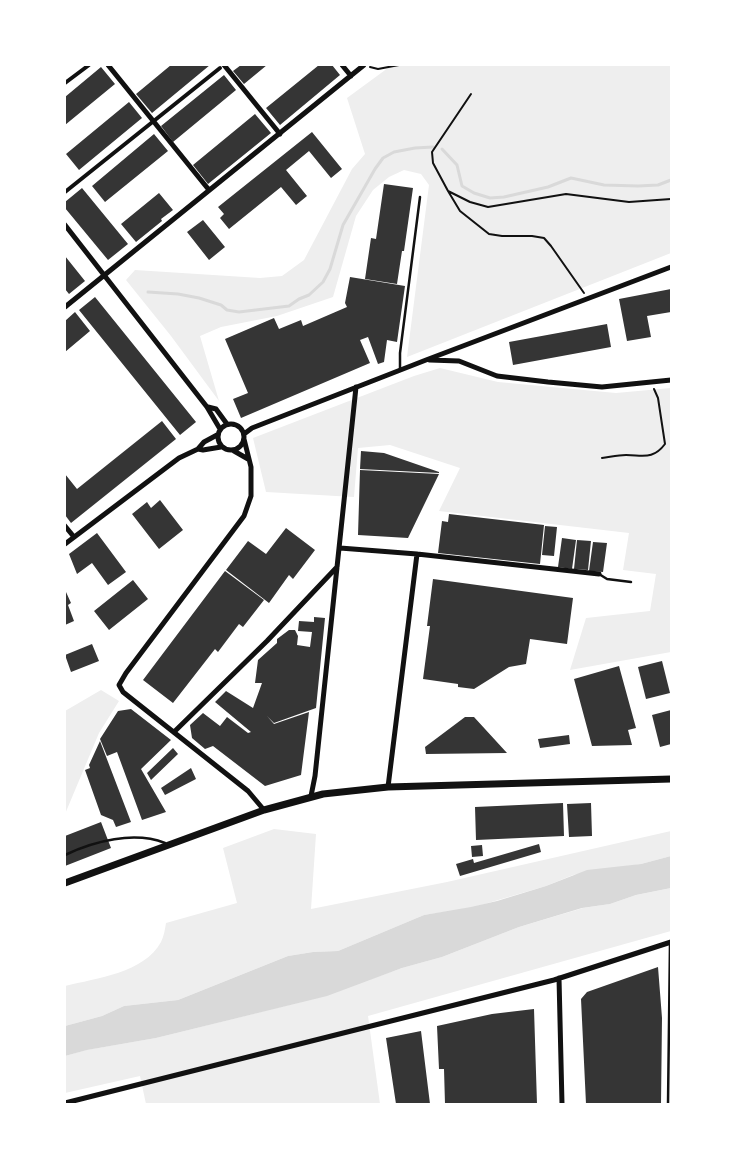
<!DOCTYPE html>
<style>
body{margin:0}
#map{position:relative;width:736px;height:1169px;overflow:hidden;background:#fff;font-family:"Roboto Serif",serif}
canvas{display:block}
.frame{position:absolute;inset:0;border:66px solid #fff;pointer-events:none}
</style>
<div id="map">
<canvas width="736" height="1169"></canvas>
<div class="frame"></div>
</div>
<script>
const g = document.querySelector('canvas').getContext('2d');
g.lineJoin = 'round';
function fillPath(path, color) { g.fillStyle = color; g.fill(path, 'evenodd'); }
function strokePath(path, color, width, dash) { g.strokeStyle = color; g.lineWidth = width; g.lineCap = dash ? 'butt' : 'round'; g.setLineDash(dash || []); g.stroke(path); }
const green = new Path2D(`
 M392 65H671V253L407 357 429 185 421 174 404 170 389 177 373 190 356 216 333 297 277 316 221 327 200 336 219 401 171 336 126 280 135 270 260 278 282 276 304 260 352 169 365 154 347 98Z
 M440 368 498 382 616 393 671 388V652L570 670 586 618 650 611 656 574 623 570 629 533 439 511 460 468 390 445 358 448 354 497 266 492 253 438 414 376Z
 M101 690 119 701 99 733 65 814V711Z
 M274 829 316 834 311 909 447 882 671 831V856L641 864 573 875 546 886 471 908 424 915 338 951 313 952 288 956 178 1000 124 1006 102 1016 65 1026V986C97 978 144 973 161 942 164 936 165 929 166 923L237 903 223 848Z
 M671 888V931L368 1016 380 1104H146L140 1076 65 1093V1056L86 1050 156 1038 301 1002 351 986 402 968 442 957 519 927 583 908 610 904 636 895Z`);
const water = new Path2D(`
 M671 856V888L636 895 610 904 582 908 519 927 442 957 402 968 327 996 156 1038 87 1050 65 1056V1026L102 1016 124 1006 178 1000 288 956 313 952 338 951 424 915 471 907 497 901 546 886 587 870 641 864Z`);
const stream = new Path2D(`
 M442 149 457 165 462 186 474 193 490 198 504 197 548 187 571 178 604 185 638 186 658 185 671 180
 M148 292 178 294 199 298 221 305 227 310 239 312 289 306 299 299 309 295 323 282 330 269 343 225 375 169 383 158 394 152 415 148 433 147`);
const building = new Path2D(`
 M171 65H210L152 113 136 94Z
 M241 65H267L244 84 233 71Z
 M319 65H332L340 75 280 125 266 108Z
 M101 67 115 84 65 125V97Z
 M224 75 236 90 173 142 161 126Z
 M129 102 142 118 79 170 66 154Z
 M255 114 271 133 208 184 193 165Z
 M312 132 342 169 331 178 309 151 286 170 307 196 296 205 281 187 229 229 220 218 224 214 218 207Z
 M154 134 168 151 105 202 92 186Z
 M384 184 413 188 404 251H402L397 284 365 279 371 238 376 239Z
 M82 188 128 244 108 260 65 208V202Z
 M159 193 173 210 161 219 162 221 136 242 121 224Z
 M203 220 225 247 209 260 187 232Z
 M65 256 85 281 69 294 65 289Z
 M350 277 405 286 397 342 387 340 384 362 378 364 368 337 360 340 370 363 241 418 233 399 248 393 225 339 274 318 279 329 301 320 303 326 347 307 345 303Z
 M671 289V312L647 316 651 337 627 341 619 299Z
 M95 297 196 422 180 435 79 310Z
 M75 312 90 331 65 352V321Z
 M607 324 611 347 513 365 509 342Z
 M162 421 176 439 71 523 65 515V474L77 489Z
 M361 451 384 453 439 472V473L360 469Z
 M360 470 439 474 408 538 358 535Z
 M160 500 183 530 159 549 132 514 147 502 151 508Z
 M449 514 544 525 540 564 438 553 442 521 448 522Z
 M545 526 557 527 554 556 542 555Z
 M286 528 315 550 293 579 289 575 269 603 226 570 248 541 266 554Z
 M97 533 126 572 108 585 92 563 77 574 69 554Z
 M562 538 576 540 572 569 558 567Z
 M577 540 591 541 588 570 574 569Z
 M593 542 607 543 603 572 589 571Z
 M225 571 264 600 243 627 239 624 218 652 215 649 173 703 143 680Z
 M433 579 573 598 567 644 530 639 526 664 509 667 474 689 458 687V684L423 679 430 626H427Z
 M133 580 148 599 109 630 94 611Z
 M65 592H66L71 603 68 605 74 621 65 625Z
 M314 617 325 618 316 708 274 723 267 716 274 724 309 712 301 775 265 786 213 746 205 749 192 738 190 725 203 713 220 726 227 717 248 733 251 732 215 702 226 691 253 708 262 683H255L258 660 277 643V639L289 630H295L298 636 297 645 310 647 312 632 298 631 299 621 314 622Z
 M92 644 99 661 71 672 65 655Z
 M662 661 670 693 646 699 638 667Z
 M619 666 636 728 628 730 632 745 592 746 574 679Z
 M131 709 171 740 141 769 166 812 142 820 117 752 107 756 100 739 118 711Z
 M671 710V744L660 747 652 715Z
 M465 717H474L507 753 426 754 425 747Z
 M569 735 570 744 540 748 538 739Z
 M100 741 131 822 116 827 113 820 101 815 85 770 90 768 89 765Z
 M173 748 178 754 151 780 147 773Z
 M191 768 196 779 165 795 161 788Z
 M563 803 564 836 476 840 475 807Z
 M591 803 592 836 569 837 567 804Z
 M101 822 111 848 65 866V836Z
 M539 844 541 852 460 876 456 864 473 859 474 863Z
 M482 845 483 856 472 857 471 846Z
 M658 967 662 1018 661 1104H586L581 999 587 992Z
 M534 1009 537 1104H445L444 1069H439L437 1026 492 1014Z
 M421 1031 430 1104H396L386 1038Z`);
const path = new Path2D(`
 M370 67 378 69 399 65
 M471 94 432 152 433 163 448 191 470 202 488 207 566 194 629 202 671 199
 M448 191 460 211 489 234 502 236H532L544 238 551 246 584 293
 M602 458C610 457 618 455 626 455 643 455 653 460 665 444L658 398 654 389`);
const service = new Path2D(`
 M400 369V353L420 197
 M599 574 607 579 631 582
 M65 855C94 841 134 831 165 843
 M668 1104 670 943`);
const pedestrian = new Path2D(`
 M65 83 89 65
 M65 192 220 68`);
const minor = new Path2D(`
 M108 65 209 190
 M224 65 280 134
 M342 65 351 76
 M65 225 207 407 220 429
 M65 307 364 65
 M430 360 459 361 497 376 548 382 602 387 671 380
 M208 407 216 409 227 424
 M218 437a13 13 0 1 1 26 0a13 13 0 1 1-26 0Z
 M244 434 252 428 426 360 671 267
 M244 439 251 467V496L244 516 126 673 119 685 123 692 248 791 264 810
 M198 449 203 450 221 447
 M234 451 248 459
 M65 526 74 537
 M65 544 179 458 198 449 204 442 217 435
 M340 548 417 554 599 574
 M174 732 267 641 337 567
 M388 787 417 554
 M311 796 315 776 356 387
 M559 978 562 1104
 M65 1103 554 980 671 942`);
const secondary = new Path2D(`
 M65 883 264 810 323 794 388 787 671 779`);
fillPath(green, '#eee');
fillPath(water, '#d9d9d9');
strokePath(stream, '#d9d9d9', 3);
fillPath(building, '#353535');
strokePath(path, '#111', 2);
strokePath(service, '#111', 2.5);
strokePath(pedestrian, '#111', 4);
strokePath(minor, '#111', 5);
strokePath(secondary, '#111', 7);
</script>
